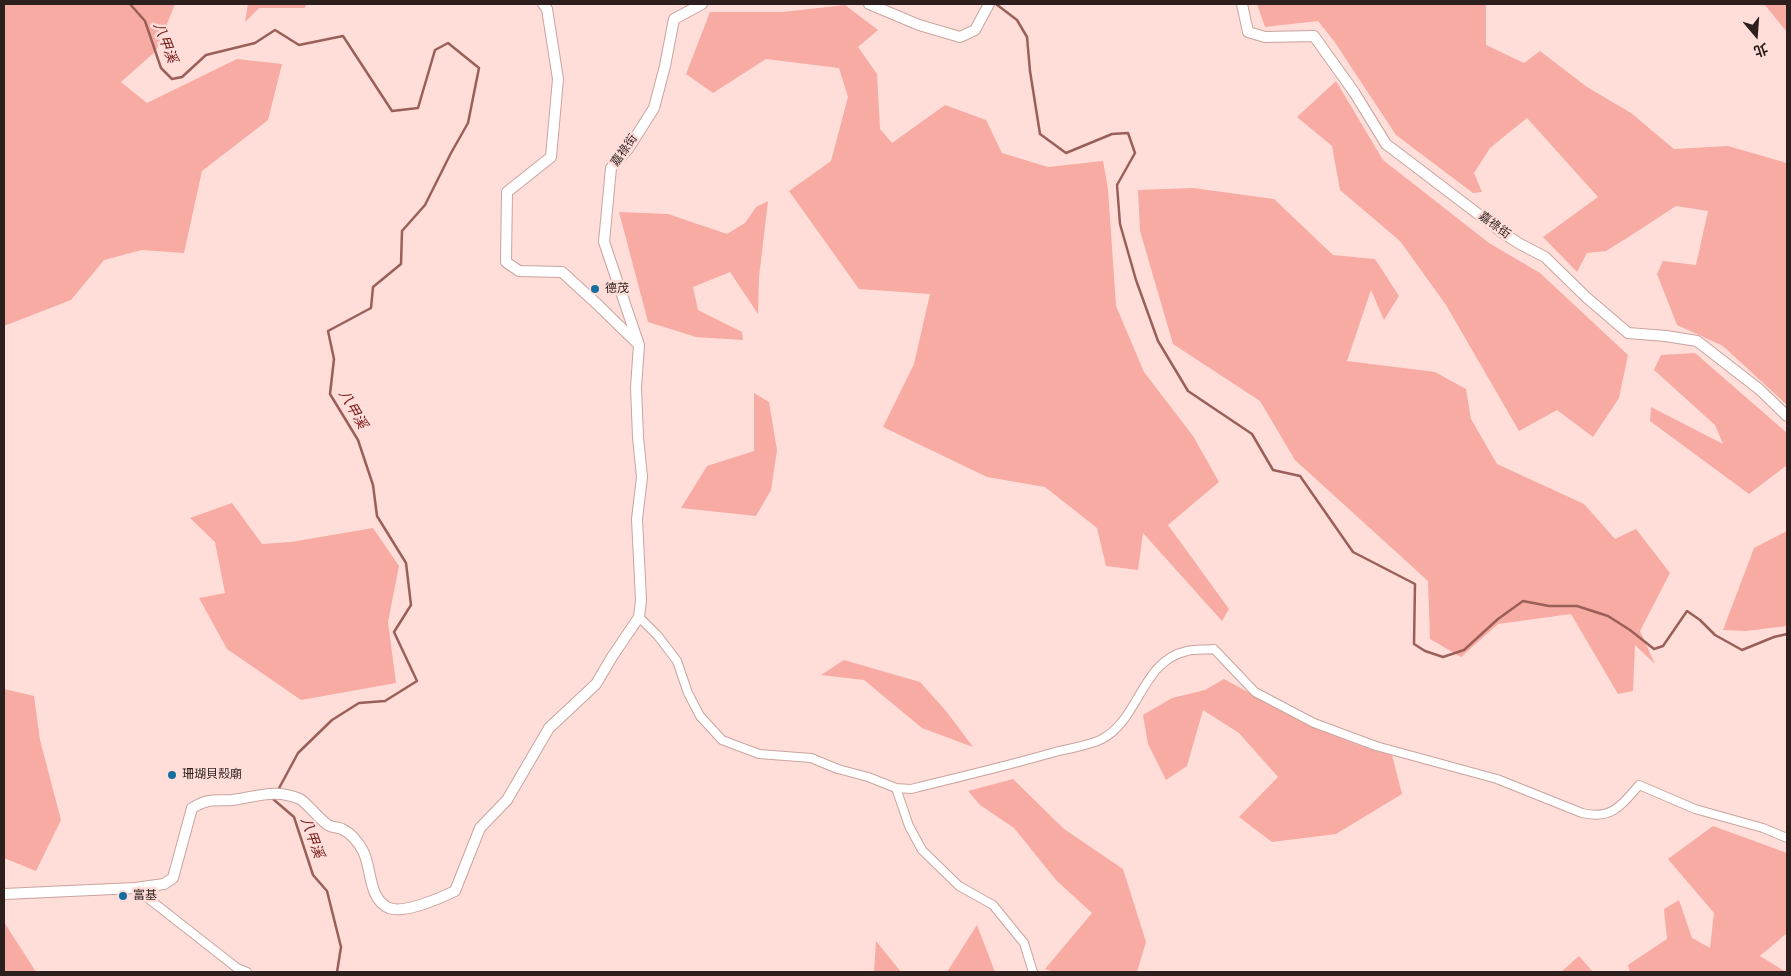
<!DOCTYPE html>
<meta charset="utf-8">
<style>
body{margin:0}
#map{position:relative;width:1791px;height:976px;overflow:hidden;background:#ffded9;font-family:"Source Sans 3","Noto Sans TC",sans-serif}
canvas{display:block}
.frame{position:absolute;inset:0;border:5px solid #2d1f1d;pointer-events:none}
.north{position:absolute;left:1731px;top:10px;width:50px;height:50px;-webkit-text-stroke:4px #ffded9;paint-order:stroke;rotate:162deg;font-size:14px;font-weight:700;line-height:20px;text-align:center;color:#2d1f1d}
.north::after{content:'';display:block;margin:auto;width:18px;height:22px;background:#2d1f1d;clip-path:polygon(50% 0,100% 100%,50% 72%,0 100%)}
</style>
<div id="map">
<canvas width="1791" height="976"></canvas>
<div class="frame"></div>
<div class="north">北</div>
</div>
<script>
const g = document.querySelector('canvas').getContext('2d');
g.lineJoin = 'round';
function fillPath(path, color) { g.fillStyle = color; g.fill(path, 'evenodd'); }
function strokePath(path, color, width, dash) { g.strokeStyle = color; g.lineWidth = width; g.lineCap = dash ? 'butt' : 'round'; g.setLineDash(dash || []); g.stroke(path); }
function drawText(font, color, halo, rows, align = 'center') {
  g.font = font + ' "Source Sans 3","Noto Sans TC",sans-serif'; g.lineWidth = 5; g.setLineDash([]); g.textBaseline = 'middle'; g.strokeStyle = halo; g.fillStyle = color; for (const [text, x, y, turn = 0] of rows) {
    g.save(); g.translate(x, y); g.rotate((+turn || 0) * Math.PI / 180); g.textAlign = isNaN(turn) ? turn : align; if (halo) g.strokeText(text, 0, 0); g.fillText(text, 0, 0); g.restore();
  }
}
const green = new Path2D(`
 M4 4H175L156 51 121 82 147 103 237 59 282 64 268 120 202 171 184 253 142 250 104 260 71 300 4 326Z
 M248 4H306L305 8H259L245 22Z
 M1257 4H1486V45L1524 63 1540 51 1587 87 1631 113 1674 149 1728 146 1787 163V405L1723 346 1677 325 1657 274 1663 261 1696 265 1708 211 1676 206 1627 238 1606 251 1587 253 1577 272 1543 237 1598 197 1527 118 1490 148 1474 173 1482 192 1473 193 1396 135 1334 41 1318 21 1265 27Z
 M1764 4H1787V32Z
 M845 5 878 30 858 47 877 74 880 129 892 143 945 105 986 120 1002 153 1048 167 1103 161 1108 189 1116 306 1144 372 1193 436 1219 482 1168 525 1229 609 1222 621 1143 533 1138 570 1106 566 1097 528 1045 487 987 477 883 427 914 364 930 294 859 289 789 191 831 161 848 97 839 68 766 59 713 93 686 74 710 12H783Z
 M1336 81 1383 160 1489 243 1540 273 1628 355 1619 398 1593 437 1557 410 1519 431 1446 305 1400 241 1340 190 1332 146 1297 117Z
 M1193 188 1274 199 1333 255 1375 259 1399 296 1384 320 1371 290 1347 361 1435 372 1466 389 1471 419 1497 464 1584 504 1615 539 1636 529 1670 573 1640 631 1655 664 1635 645 1633 691 1618 694 1571 614 1498 624 1461 657 1430 639 1428 581 1295 460 1260 401 1173 344 1140 231 1138 190Z
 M768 201 759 277 758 314 730 272 693 287 698 310 742 332 743 340 696 337 648 322 619 212 668 214 727 234 745 223 756 207Z
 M1695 353 1787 433V465L1749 494 1650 421 1651 407 1723 444 1715 425 1654 370 1661 355Z
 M754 393 769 402 777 450 771 490 756 516 681 508 707 466 754 451Z
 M232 503 262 544 291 542 373 528 399 566 388 622 396 683 301 700 227 649 199 598 225 593 215 542 190 518Z
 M1787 531V626L1746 631 1723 630 1754 548Z
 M844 660 920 682 946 711 973 747 922 728 864 680 821 675Z
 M1224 679C1278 708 1333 741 1392 755L1402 794 1336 834 1272 842 1239 817 1278 777 1239 733 1203 710 1187 766 1166 780 1148 744 1143 715 1172 698 1205 690Z
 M4 689 34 696 40 740 61 820 36 871 4 858Z
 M1013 779 1064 829 1123 869 1146 942 1137 972H1054L1045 969 1092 913 1056 880 1014 828 980 805 968 791Z
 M1713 826 1787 853V933L1760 956 1786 972H1630L1628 965 1667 939 1664 909 1679 900 1692 938 1710 948 1714 913 1668 859Z
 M4 922 36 972H4Z
 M977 925 995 972H947Z
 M876 941 901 972H874Z
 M1579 956 1593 972H1561Z`);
const stream = new Path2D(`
 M130 4 145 21 161 68 172 79 182 77 206 55 255 43 275 30 299 45 343 36 392 111 418 108 435 50 448 43 479 68 468 123 451 153 425 205 402 231 401 264 373 287 371 308 328 331 334 359 330 394 358 440 373 485 377 516 406 563 411 605 394 632 417 681 385 701 359 703 332 720 298 753 277 792
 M996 4 1017 20 1027 37 1030 71 1040 134 1066 153 1112 134 1128 133 1135 153 1117 185 1120 224 1136 280 1158 341 1188 391 1252 434 1273 470 1300 476 1353 552 1415 584 1414 644 1425 651 1443 657 1464 650 1498 619 1523 601 1549 606H1577L1608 616 1630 630 1654 649 1663 646 1687 611 1700 620 1715 635 1742 650 1774 637 1787 634
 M274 796 273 799 294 817 313 875 327 891 341 947 337 972`);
const street = new Path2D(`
 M639 617 658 636 677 661 688 693 700 716 722 740 759 754 811 758 838 769 868 777 896 788 911 789C959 777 1007 766 1055 752 1068 749 1090 745 1102 739 1140 719 1141 661 1187 651 1195 649 1205 650 1214 649L1255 692 1314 723 1376 746 1497 779 1582 813C1612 820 1622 805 1639 785L1695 809 1763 828 1787 838
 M896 788 909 826 922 850 959 886 993 905 1024 943 1033 972
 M135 888 237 968 247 972`);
const secondary = new Path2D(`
 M869 4 919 25 960 37 975 30 989 4
 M1242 4 1248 32 1265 37 1314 36 1354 92 1386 144 1503 233 1520 244 1545 257 1586 297 1628 333 1666 336 1697 341 1759 389 1787 416
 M638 342 604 242 611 168 628 149 654 108 665 66 674 19 702 4
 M4 894 135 888 164 884 173 878 192 808C208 798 214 801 232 800 257 797 274 788 300 799 307 803 319 819 328 825 333 828 338 827 342 829 351 833 359 843 363 851 372 868 368 899 389 908 404 914 441 898 455 891L480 828 507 800 549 728 596 684 612 657 639 617 641 600 637 519 642 477 638 437 636 387 639 345 597 304 562 272 519 271 506 262 507 192 551 157 558 79 547 9 543 4`);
const markers = [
 [595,289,5,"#166f9e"],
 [172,775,5,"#166f9e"],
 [123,896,5,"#166f9e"]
];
const streetNames = [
 ["嘉祿街",625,151,-55],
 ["嘉祿街",1494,226,36]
];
const poiNames = [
 ["德茂",605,289],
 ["珊瑚貝殼廟",182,775],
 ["富基",133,896]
];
const waterNames = [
 ["八甲溪",164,43,69],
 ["八甲溪",352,410,60],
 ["八甲溪",311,838,70]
];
fillPath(green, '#f8aba2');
strokePath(stream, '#9a5f58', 2.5);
strokePath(street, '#caa39e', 10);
strokePath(secondary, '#caa39e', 12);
strokePath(street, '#fff', 8);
strokePath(secondary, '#fff', 10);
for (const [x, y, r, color] of markers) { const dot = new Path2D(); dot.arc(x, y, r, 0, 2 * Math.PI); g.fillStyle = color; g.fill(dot); strokePath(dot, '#ffded9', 2); }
drawText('12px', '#2d1f1d', '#ffded9', streetNames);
drawText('12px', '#2d1f1d', '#ffded9', poiNames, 'left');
drawText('italic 14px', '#751615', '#ffded9', waterNames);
</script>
